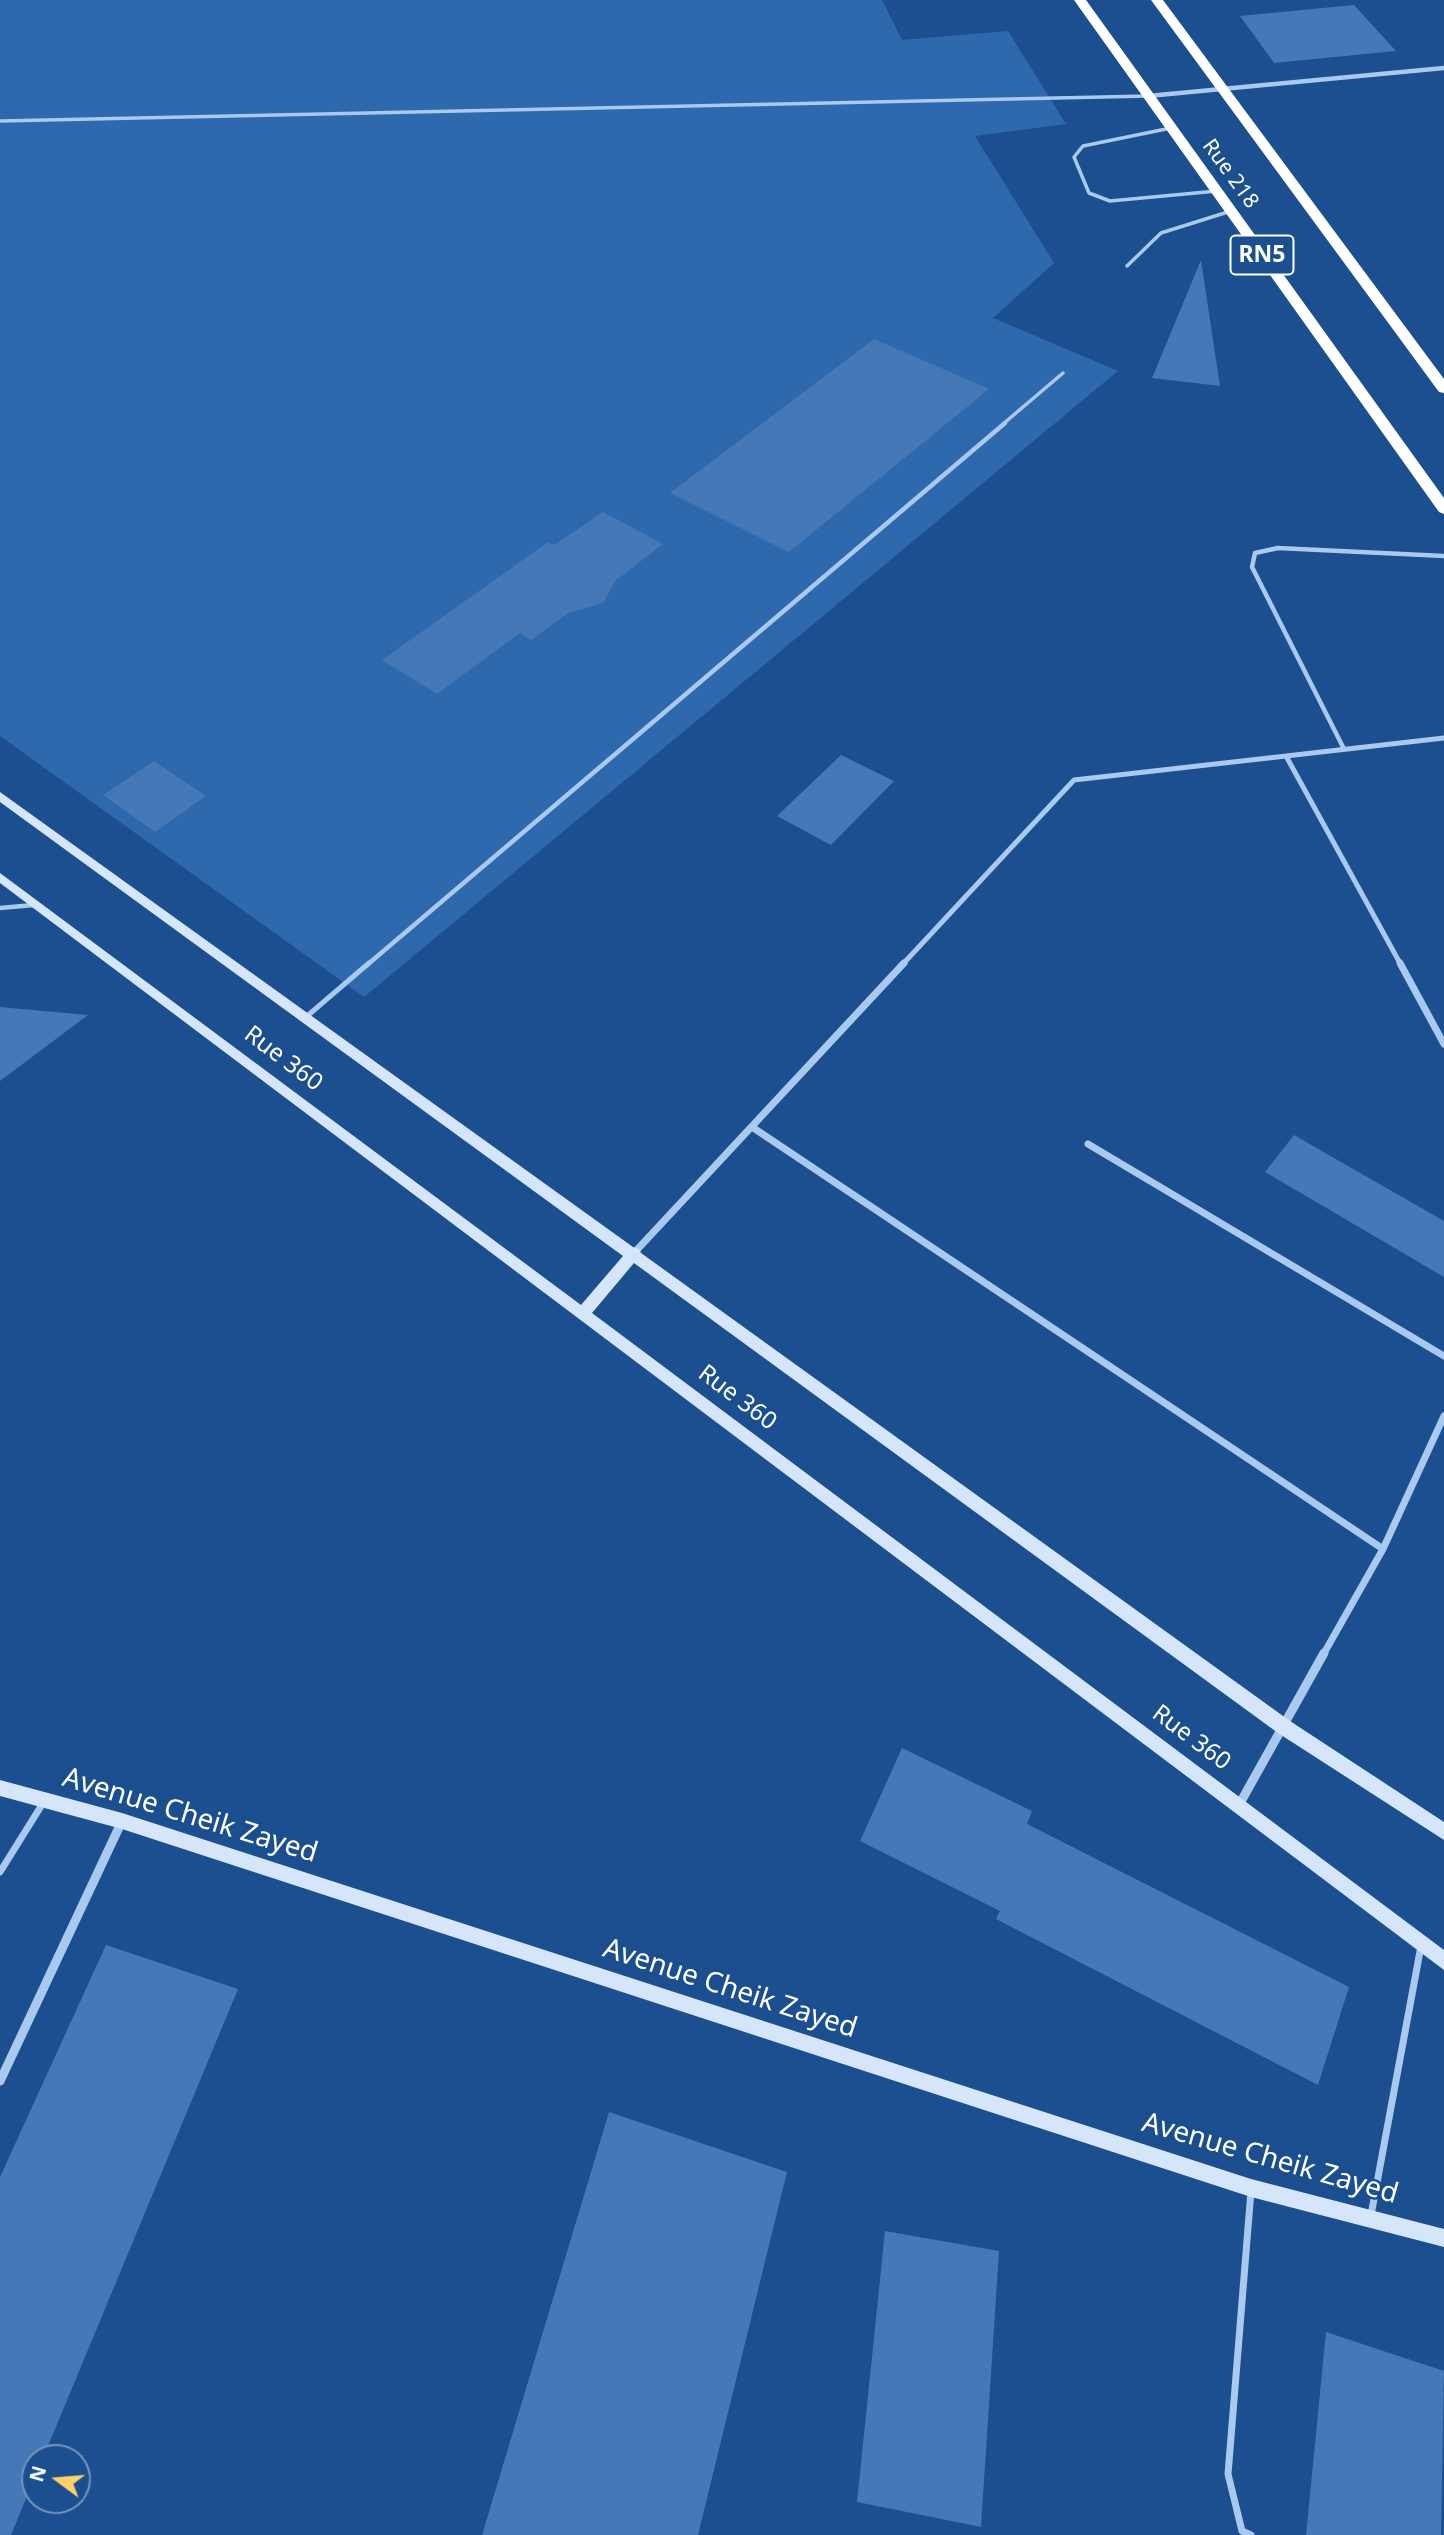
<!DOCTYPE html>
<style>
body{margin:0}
#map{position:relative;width:1444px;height:2535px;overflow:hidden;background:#1b4f8f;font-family:"Noto Sans",sans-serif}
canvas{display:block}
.north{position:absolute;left:21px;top:2444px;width:70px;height:70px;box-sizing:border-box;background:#1b4f8f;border:2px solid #7695bc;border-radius:50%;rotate:286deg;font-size:19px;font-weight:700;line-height:28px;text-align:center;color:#fff}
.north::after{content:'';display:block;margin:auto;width:24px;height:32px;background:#ffd166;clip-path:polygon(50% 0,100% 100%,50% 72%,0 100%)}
</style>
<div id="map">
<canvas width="1444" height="2535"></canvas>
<div class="north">N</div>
</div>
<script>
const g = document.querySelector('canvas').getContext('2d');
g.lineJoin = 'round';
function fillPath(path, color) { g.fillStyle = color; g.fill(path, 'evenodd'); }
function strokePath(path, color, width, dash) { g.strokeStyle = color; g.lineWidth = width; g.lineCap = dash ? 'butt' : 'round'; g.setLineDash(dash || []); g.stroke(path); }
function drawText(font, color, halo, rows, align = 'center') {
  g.font = font + ' "Noto Sans",sans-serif'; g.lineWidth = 5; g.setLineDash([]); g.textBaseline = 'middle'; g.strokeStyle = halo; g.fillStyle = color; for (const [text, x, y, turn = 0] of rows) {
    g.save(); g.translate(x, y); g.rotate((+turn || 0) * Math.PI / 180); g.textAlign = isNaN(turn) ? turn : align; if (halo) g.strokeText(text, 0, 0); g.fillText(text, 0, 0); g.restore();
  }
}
const green = new Path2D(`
 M0 0H882L902 40 1008 31 1066 124 975 136 1054 263 993 318 1118 371 364 997 0 736Z`);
const building = new Path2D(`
 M1354 5 1396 51 1274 63 1240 16Z
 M1201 260 1220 386 1152 378Z
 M874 339 989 389 789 552 670 493Z
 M603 512 663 544 615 581 603 603 568 613 531 640 520 633 437 694 382 660 548 542 554 545Z
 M841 755 894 781 831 845 777 816Z
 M154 761 206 796 155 832 103 795Z
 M0 1007 88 1015 0 1081Z
 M1294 1135 1444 1221V1277L1265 1172Z
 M902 1748 1032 1811 1027 1824 1349 1987 1318 2085 996 1919 1000 1911 860 1841Z
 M106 1945 238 1989 43 2458H35V2477L11 2535H0V2177Z
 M609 2112 787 2172 698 2535H482Z
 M885 2231 999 2251 981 2527 857 2502Z
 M1326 2332 1444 2371 1441 2535H1306Z`);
const laneFar3 = new Path2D(`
 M0 121 1148 96
 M1171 128 1083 146 1074 157 1089 193 1110 201 1217 191
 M1127 266 1161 233 1231 211
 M1003 424 1063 373`);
const laneFar2 = new Path2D(`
 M1344 749 1252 567 1255 553 1278 548 1444 556
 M0 908 34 905
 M367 965 1005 423`);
const laneFar1 = new Path2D(`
 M306 1017 369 963`);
const lane = new Path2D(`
 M0 1872 43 1803
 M1251 2191 1228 2474 1242 2531 1251 2535
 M1371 2215 1421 1946`);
const streetFar3 = new Path2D(`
 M1148 96 1444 68`);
const streetFar2 = new Path2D(`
 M1286 756 1444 738
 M902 965 1074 780 1286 756 1401 965`);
const streetFar1 = new Path2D(`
 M1400 963 1444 1044
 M752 1127 1383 1549
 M1088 1144 1444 1356
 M634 1253 904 963
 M1323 1655 1383 1549 1444 1416`);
const street = new Path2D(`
 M1239 1805 1324 1653
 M0 2081 122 1821`);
const secondary = new Path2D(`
 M0 792 633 1247 639 1249 641 1253 1290 1721 1444 1822V1840L1278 1733 634 1263 592 1313 1444 1950V1970L0 883V873L581 1305 623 1256 0 802Z
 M0 1780 122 1813 1251 2179 1444 2229V2247L1251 2197 122 1829 0 1796Z`);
const highway = new Path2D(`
 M1074 0H1086L1444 498V514L1439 512Z
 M1151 0H1163L1444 379V393L1439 392Z`);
const farStreetnames = [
 ["Rue 218",1230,174,54]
];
const shields = [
 [1262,255,63]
];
const shieldNames = [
 ["RN5",1262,255]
];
const streetNames = [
 ["Rue 360",283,1059,37],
 ["Rue 360",737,1398,37],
 ["Rue 360",1191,1738,37]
];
const nearStreetnames = [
 ["Avenue Cheik Zayed",190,1816,17],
 ["Avenue Cheik Zayed",730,1989,18],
 ["Avenue Cheik Zayed",1270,2159,16]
];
fillPath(green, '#2e69ad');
fillPath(building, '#4478b7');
strokePath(laneFar3, '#a9c9ee', 3.5);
strokePath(laneFar2, '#a9c9ee', 4.5);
strokePath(laneFar1, '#a9c9ee', 5);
strokePath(lane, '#a9c9ee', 7);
strokePath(streetFar3, '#a9c9ee', 4.5);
strokePath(streetFar2, '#a9c9ee', 5);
strokePath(streetFar1, '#a9c9ee', 7);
strokePath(street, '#a9c9ee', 9);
fillPath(secondary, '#d6e6fa');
fillPath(highway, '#fff');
drawText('21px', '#fff', '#1b4f8f', farStreetnames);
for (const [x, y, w] of shields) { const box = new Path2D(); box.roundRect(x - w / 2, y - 19.5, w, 39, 5); g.fillStyle = '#1b4f8f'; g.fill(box); strokePath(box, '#fff', 2); }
drawText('bold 23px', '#fff', null, shieldNames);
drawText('24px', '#fff', '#1b4f8f', streetNames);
drawText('28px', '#fff', '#1b4f8f', nearStreetnames);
</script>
